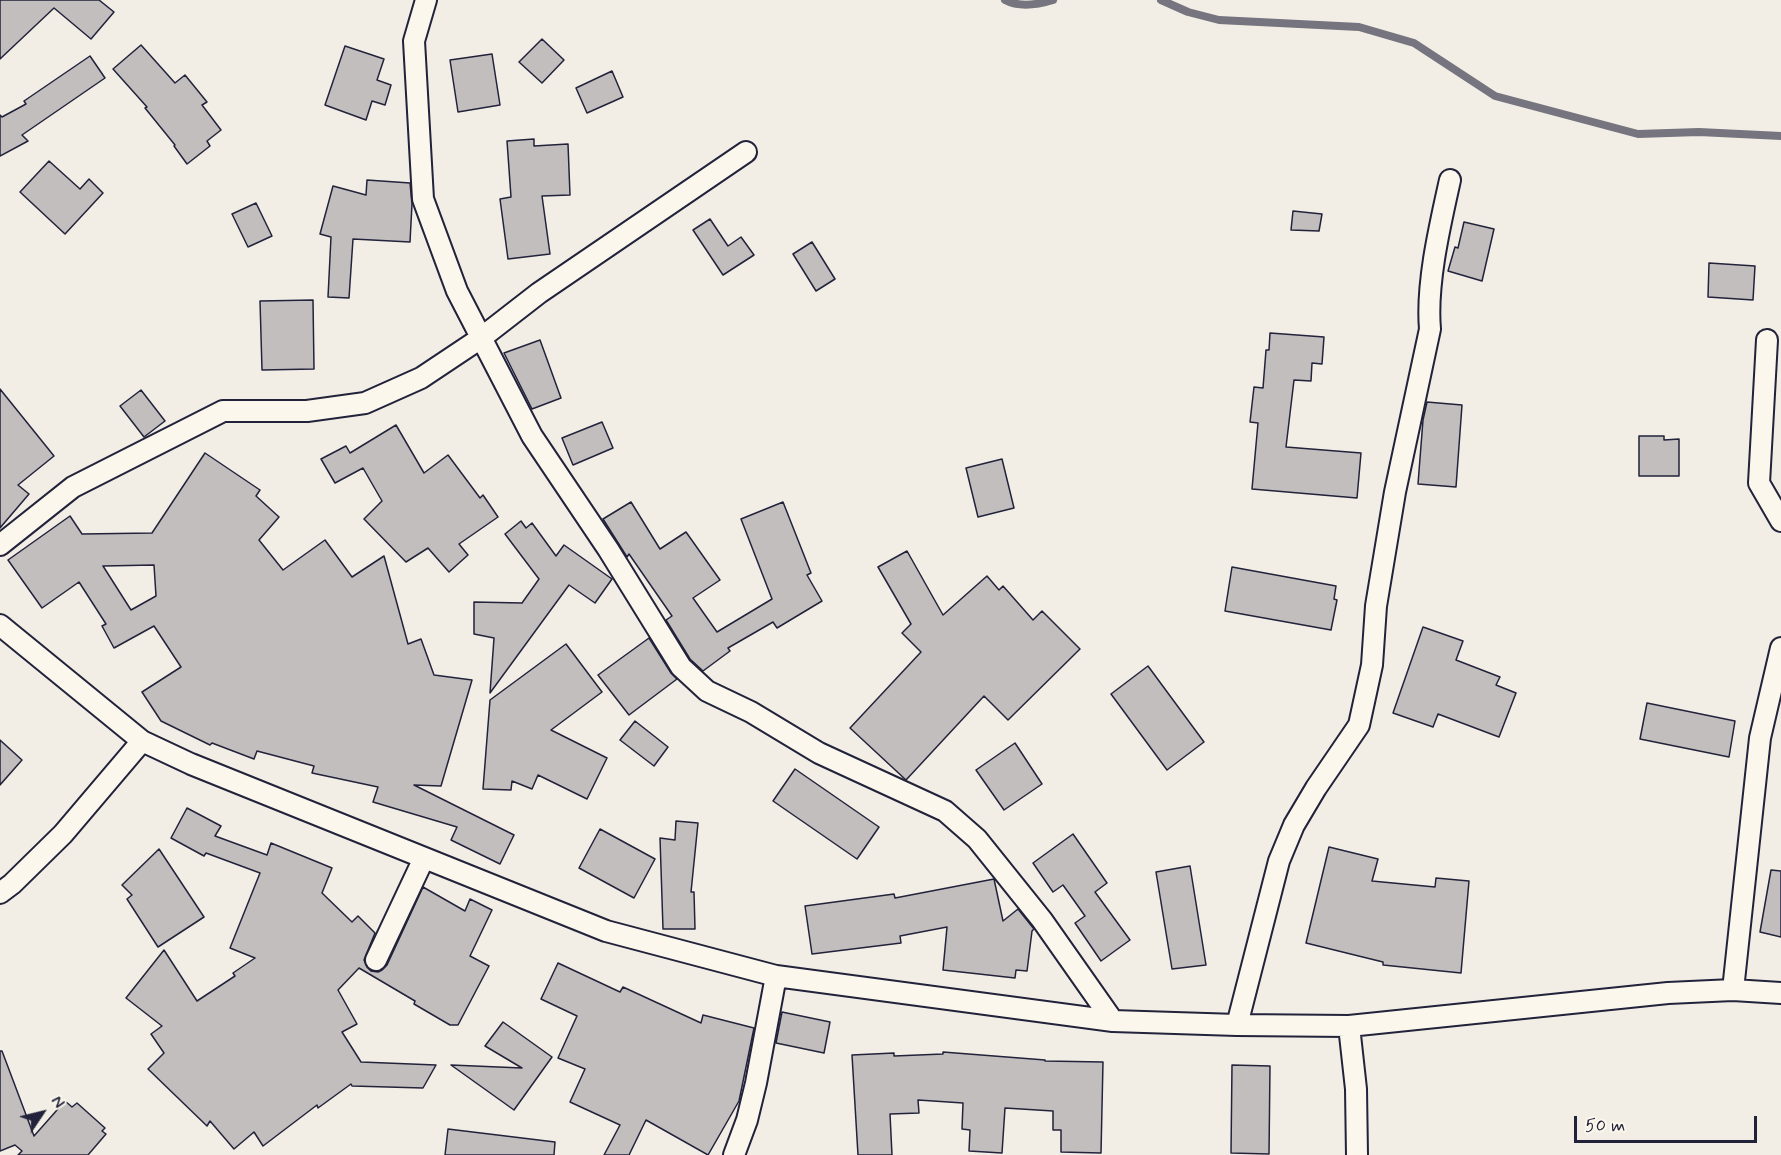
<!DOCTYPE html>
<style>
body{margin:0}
#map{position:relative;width:1781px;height:1155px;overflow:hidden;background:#f2eee5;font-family:Mynerve,sans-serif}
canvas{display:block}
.north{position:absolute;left:12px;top:1083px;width:60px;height:60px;-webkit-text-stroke:4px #fbf7ec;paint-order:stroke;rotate:55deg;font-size:16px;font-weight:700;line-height:24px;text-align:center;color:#22223b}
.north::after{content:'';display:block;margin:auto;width:21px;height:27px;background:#22223b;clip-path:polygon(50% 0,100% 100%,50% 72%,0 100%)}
.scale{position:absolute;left:1574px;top:1116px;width:183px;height:27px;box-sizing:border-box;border:3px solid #22223b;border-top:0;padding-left:8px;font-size:18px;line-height:21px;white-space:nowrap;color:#22223b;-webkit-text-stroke:4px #fbf7ec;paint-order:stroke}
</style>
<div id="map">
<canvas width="1781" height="1155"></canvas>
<div class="north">N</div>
<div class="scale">50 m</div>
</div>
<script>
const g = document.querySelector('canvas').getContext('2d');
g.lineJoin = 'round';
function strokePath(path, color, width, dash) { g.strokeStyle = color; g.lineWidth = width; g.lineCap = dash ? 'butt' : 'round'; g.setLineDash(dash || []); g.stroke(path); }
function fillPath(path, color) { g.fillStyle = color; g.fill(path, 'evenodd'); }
const stream = new Path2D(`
 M1005 0C1020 8 1037 5 1053 0
 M1161 0 1188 12 1219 20 1359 27 1414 43 1495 96 1638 134 1699 132 1781 136`);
const building = new Path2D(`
 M0 0H99L114 12 91 39 54 8 0 59Z
 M542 39 564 60 542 83 519 62Z
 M141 45 175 83 185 75 207 102 202 105 221 130 207 141 210 146 187 164 174 146 175 145 145 108 147 107 113 69Z
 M345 46 384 59 377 80 391 85 385 105 372 101 366 120 325 105Z
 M492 54 500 105 458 112 450 60Z
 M90 56 105 78 22 135 28 141 0 156V115L2 117 26 104 24 101Z
 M612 71 623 97 587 113 576 88Z
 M534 139V146L568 144 570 195 542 196 550 254 508 259 500 199 511 197 507 141Z
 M49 161 80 189 89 179 103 193 65 234 20 192Z
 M367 180 410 183 412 204 410 242 353 239 349 298 328 297 331 237 320 234 333 186 366 195Z
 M256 203 272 236 248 247 232 214Z
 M1293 211 1322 214 1319 231 1291 230Z
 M710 219 728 246 741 237 754 255 723 275 693 230Z
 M1464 222 1494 229 1482 281 1448 271 1455 247 1458 248Z
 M812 242 835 279 816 291 793 254Z
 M1709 263 1755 266 1753 300 1708 297Z
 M313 300 314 369 262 370 260 301Z
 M1270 333 1324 337 1322 364 1312 363 1311 381 1294 380 1286 447 1361 453 1357 498 1252 489 1258 423 1250 422 1254 387 1263 388 1266 350H1269Z
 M540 340 561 398 532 409 504 353Z
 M0 389 54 456 18 485 29 494 0 528Z
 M141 390 165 421 144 437 120 406Z
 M1427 402 1462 405 1456 487 1418 484 1423 420Z
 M602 422 613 448 573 465 562 438Z
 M396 425 424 473 448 455 480 498 483 495 498 517 459 544 468 555 449 572 428 548 406 562 364 519 382 501 363 468 335 483 321 459 346 446 350 453Z
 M1639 436H1664V440L1679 439V476H1639Z
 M205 453 260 490 256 496 279 517 259 540 283 570 325 540 352 577 384 556 408 644 421 639 434 675 472 680 441 786 414 785 514 835 500 864 451 840 457 827 373 802 378 787 312 773 314 766 257 751 254 759 212 743 210 745 161 721 142 692 181 667 154 626 114 648 102 626 106 624 79 582 42 608 8 560 70 516 82 534 152 533ZM154 565 156 596 131 610 103 566Z
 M1002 459 1014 508 978 517 966 468Z
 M631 502 660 549 686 532 720 580 693 598 717 632 772 599 741 519 783 502 811 573 807 575 822 601 777 628 773 622 728 648 730 651 703 671 690 659 666 620 672 616 629 554 627 557 603 519Z
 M521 521 526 528 532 523 556 556 564 545 612 579 595 603 569 585 490 693 494 638 474 634V602L522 603 539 579 505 534Z
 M907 551 943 615 987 576 999 590 1003 586 1033 620 1042 611 1080 649 1008 720 984 696 906 780 850 728 921 652 902 633 911 624 878 567Z
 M1232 567 1336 586 1334 599 1337 600 1331 630 1225 611Z
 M1423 627 1463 641 1456 660 1500 677 1496 685 1516 693 1499 737 1438 714 1433 727 1393 713Z
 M649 638 671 673 677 679 629 715 598 675Z
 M566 644 602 692 551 730 607 758 587 799 538 775 532 789 512 781 511 790 483 789 490 700Z
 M1148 666 1204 742 1167 770 1111 694Z
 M1647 703 1735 721 1729 757 1640 739Z
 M635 721 668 747 654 766 620 740Z
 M0 740 22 760 0 785Z
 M1015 743 1042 784 1004 810 976 770Z
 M795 769 879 827 857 859 773 801Z
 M187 808 221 826 215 836 267 855 271 843 332 868 322 893 352 922 358 916 375 933 364 960 367 967 371 971 378 972 382 970 387 965 423 887 465 911 470 899 492 910 470 956 489 966 458 1025H450L414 1004 415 1001 359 968 338 990 357 1024 342 1032 361 1062 436 1065 423 1088 352 1086 351 1084 318 1108 317 1105 263 1146 254 1132 234 1149 210 1121 207 1126 148 1069 164 1053 151 1034 162 1026 126 998 164 950 197 1001 235 976 233 973 255 958 230 948 260 873 206 853 204 856 171 838Z
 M676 821 698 823 691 892H694L695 929H663L660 838 675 840Z
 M600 829 655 859 634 898 579 868Z
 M1073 834 1107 883 1095 892 1130 940 1101 961 1075 923 1085 916 1063 885 1053 892 1033 863Z
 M1329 847 1378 859 1372 881 1435 887 1436 878 1469 881 1461 973 1383 965V962L1306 943Z
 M159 849 204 917 158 947 127 899 132 895 122 885Z
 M1190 866 1206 965 1172 969 1156 872Z
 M1771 870 1781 871V937L1760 932Z
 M994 879 1003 921 1018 909 1034 929 1032 931 1027 971 1016 970 1015 978 943 970 947 927 900 936 901 943 812 954 805 906 894 894 895 898Z
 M558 963 620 992 623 987 701 1023 703 1015 754 1028 739 1101 708 1155 646 1120 629 1155H604L620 1125 570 1102 585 1069 558 1058 577 1016 541 999Z
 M782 1012 830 1022 824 1053 776 1043Z
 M503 1022 552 1057 514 1110 451 1065 522 1068 485 1046Z
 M0 1051H2L34 1136 65 1101 72 1107 77 1103 105 1128 102 1131 106 1134 88 1155H18L22 1151 15 1145 0 1151Z
 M943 1052 1045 1060V1061L1103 1062 1101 1153 1061 1152V1130H1053V1111L1005 1108 1002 1153 969 1151 970 1130 962 1129 963 1103 918 1100 919 1113 890 1114 892 1155H858L852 1055 894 1053V1056L943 1054Z
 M1232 1065 1270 1066 1269 1154 1231 1153Z
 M448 1129 555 1142 554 1155H445Z`);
const minor = new Path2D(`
 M426 0 414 41 423 199 457 291 532 436 608 549 681 667 707 691 751 712 819 753 945 811 977 839 1042 920 1113 1021
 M1767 340 1759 483 1781 521
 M0 545 73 487 223 411H307L365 403 421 378 481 338 539 293 746 152
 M0 625 142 741 191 764 606 931 776 976 1113 1021 1237 1025 1349 1026 1668 993 1733 990 1781 993
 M0 893 12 884 63 834 142 741
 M376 960 424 858
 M1733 990 1760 738 1781 648
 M1237 1025 1279 861 1294 825 1316 788 1359 725 1372 665 1376 606 1395 492 1430 329C1426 284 1440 225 1450 180
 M1349 1026 1356 1089 1357 1155
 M734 1155 747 1120 756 1083 776 976`);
strokePath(stream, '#76747f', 8);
fillPath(building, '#c2bebe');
strokePath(building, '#22223b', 1.5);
strokePath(minor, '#22223b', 24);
strokePath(minor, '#fbf7ec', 20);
</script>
